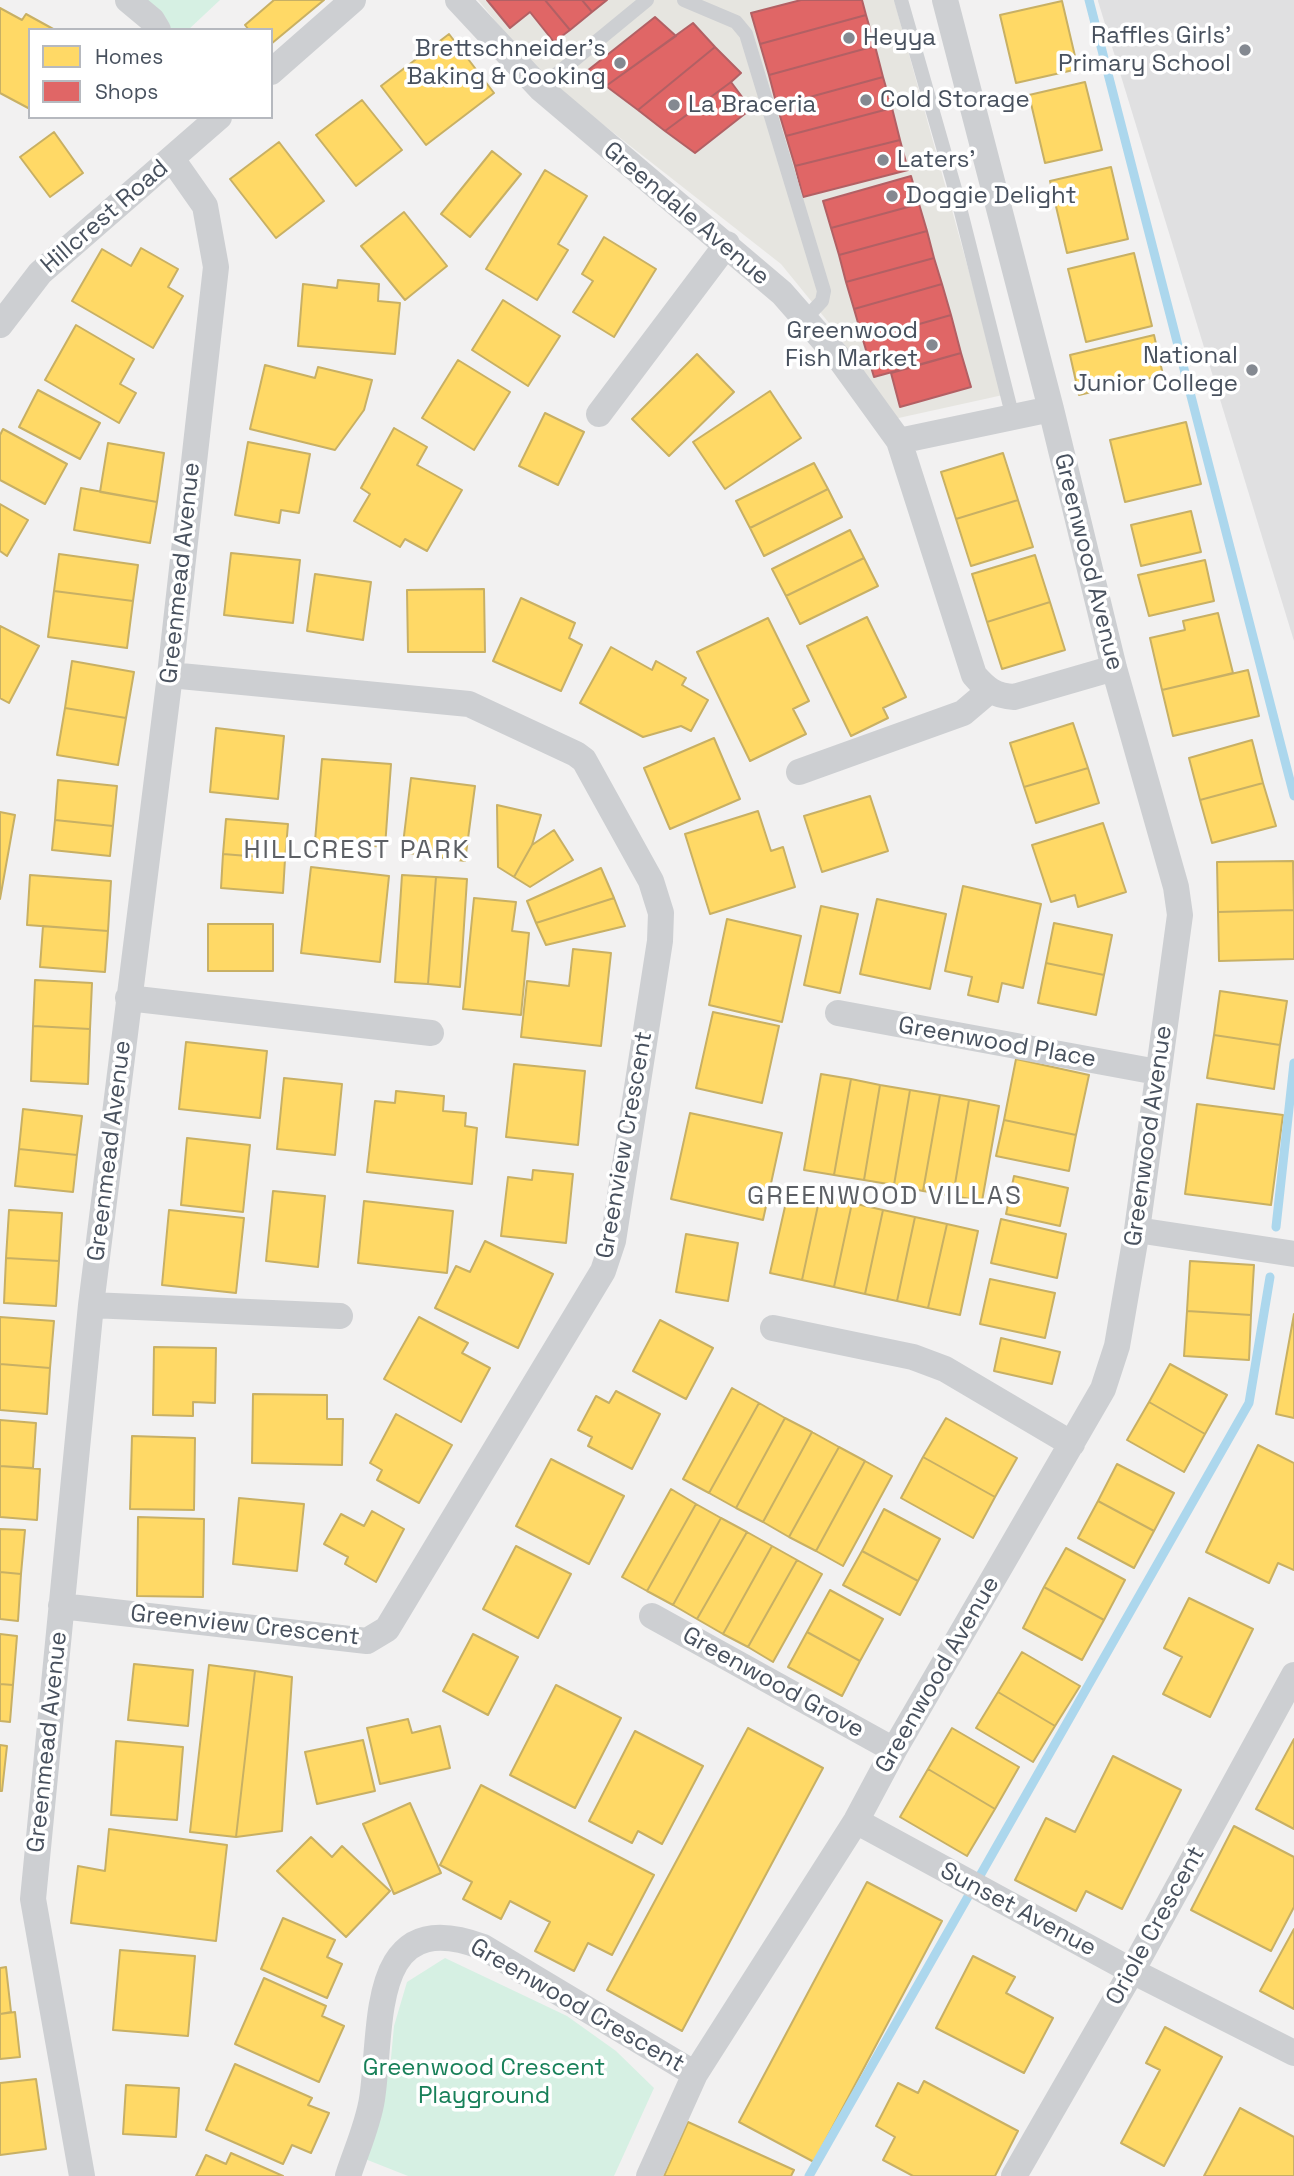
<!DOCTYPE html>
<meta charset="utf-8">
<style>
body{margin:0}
#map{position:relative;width:1294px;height:2176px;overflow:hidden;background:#f2f1f1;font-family:"Space Grotesk",sans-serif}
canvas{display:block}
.legend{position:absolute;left:28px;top:28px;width:245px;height:91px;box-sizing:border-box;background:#fff;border:2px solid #b6b9bf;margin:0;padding:9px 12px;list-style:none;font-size:21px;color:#48515e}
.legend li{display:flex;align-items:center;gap:14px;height:35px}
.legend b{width:35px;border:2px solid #b6b9bf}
</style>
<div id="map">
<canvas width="1294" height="2176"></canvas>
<ul class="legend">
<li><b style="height:19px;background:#ffd966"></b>Homes</li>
<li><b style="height:19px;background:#e06666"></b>Shops</li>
</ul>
</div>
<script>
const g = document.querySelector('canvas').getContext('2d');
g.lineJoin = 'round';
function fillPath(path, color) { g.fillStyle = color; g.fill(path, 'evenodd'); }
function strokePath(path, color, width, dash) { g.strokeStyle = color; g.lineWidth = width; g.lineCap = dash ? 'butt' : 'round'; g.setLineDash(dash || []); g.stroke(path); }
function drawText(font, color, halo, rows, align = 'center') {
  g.font = font + ' "Space Grotesk",sans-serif'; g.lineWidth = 7; g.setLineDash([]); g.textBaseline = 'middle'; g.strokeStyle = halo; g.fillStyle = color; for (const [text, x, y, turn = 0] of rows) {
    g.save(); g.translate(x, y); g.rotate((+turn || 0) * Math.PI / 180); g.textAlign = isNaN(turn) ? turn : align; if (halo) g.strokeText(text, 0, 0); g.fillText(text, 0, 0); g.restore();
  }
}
const commercial = new Path2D(`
 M478 0H894L1003 395 894 419 868 384 838 334 781 264 541 76Z`);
const education = new Path2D(`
 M1098 0H1294V641L1098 1Z`);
const green = new Path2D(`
 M127 0H220L188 30H155Z
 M445 1958 567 2016 616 2051 654 2088 614 2176H408L365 2159 390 2069 394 2026 407 1982Z`);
const homes = new Path2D(`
 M274 0H324L271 44V30H249L245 25Z
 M1062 1 1078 69 1016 83 1000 15Z
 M0 8 22 20 26 14 55 30H30V109L0 93Z
 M449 34 494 93 426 145 381 86Z
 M1085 82 1102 150 1045 163 1029 95Z
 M362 100 402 150 356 186 316 135Z
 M54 132 83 173 50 197 20 157Z
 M279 142 324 201 276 238 230 179Z
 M492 151 521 174 470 237 441 214Z
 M1111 167 1128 239 1067 253 1050 181Z
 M545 170 587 196 558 244 568 250 537 300 486 269Z
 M404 212 447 266 405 300 361 246Z
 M604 237 656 269 614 337 573 312 593 281 582 274Z
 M141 248 178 269 168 287 183 296 153 348 72 301 102 249 131 266Z
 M1134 253 1152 326 1086 342 1068 269Z
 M338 280 379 284 378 301 400 303 395 354 298 346 303 284 337 288Z
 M503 300 560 336 528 386 472 350Z
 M76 325 134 359 120 384 136 393 119 423 45 380Z
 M1154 335 1163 375 1079 395 1070 355Z
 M697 354 734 392 669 456 632 419Z
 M458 360 510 392 474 450 422 418Z
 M265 365 315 378 318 367 372 380 364 410 335 450 250 429Z
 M38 390 100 423 80 459 19 427Z
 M770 391 801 438 725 489 693 442Z
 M545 413 584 432 558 485 519 466Z
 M1186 422 1201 484 1125 502 1110 440Z
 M394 428 427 447 417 465 462 490 427 551 405 539 400 547 354 521 370 494 361 488Z
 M3 429 67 464 45 504 0 480V435Z
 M248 442 310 454 299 513 281 510 279 523 235 515Z
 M108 443 164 453 157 502 100 492Z
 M1003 453 1018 500 956 519 941 472Z
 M814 463 828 489 750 528 736 501Z
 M81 488 157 502 150 543 74 530Z
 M828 489 842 517 764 556 750 528Z
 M1018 500 1033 547 971 566 956 519Z
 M0 504 28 520 7 556 0 551Z
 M1191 511 1201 552 1141 566 1131 525Z
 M850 530 864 558 786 596 772 569Z
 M231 553 300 560 293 623 224 615Z
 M59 554 138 565 133 601 54 591Z
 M1035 555 1050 602 987 622 972 574Z
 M864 558 878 586 800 624 786 596Z
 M1205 560 1214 601 1149 616 1138 575Z
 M315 574 371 582 363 640 307 631Z
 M484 589 485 652H408L407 590Z
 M54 591 133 601 127 648 48 637Z
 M521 598 575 623 569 638 582 645 561 691 493 661Z
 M1050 602 1065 650 1002 669 987 622Z
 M1218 613 1233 673 1162 690 1150 638 1185 630 1183 621Z
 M867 617 906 697 883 708 888 718 851 736 807 646Z
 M768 618 809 701 793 709 806 734 750 761 697 652Z
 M0 626 39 646 9 703 0 698Z
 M611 647 652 670 656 661 686 678 682 685 708 700 691 731 681 726 643 737 580 703Z
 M72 661 134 672 126 718 65 708Z
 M1248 670 1259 716 1173 736 1162 690Z
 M65 708 126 718 118 765 57 755Z
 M1073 723 1088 768 1024 787 1010 743Z
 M216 728 284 736 278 799 210 792Z
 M714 738 740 799 670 829 644 768Z
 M1252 740 1263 783 1200 800 1189 758Z
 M322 759 391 764 385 847 315 841Z
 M1088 768 1099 803 1036 823 1024 787Z
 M411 778 475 786 465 861 402 852Z
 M58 780 117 786 113 826 55 820Z
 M1263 783 1276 826 1212 843 1200 800Z
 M870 796 888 851 822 872 804 816Z
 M497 805 541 815 532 845 514 877 498 867Z
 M758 811 771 851 783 847 795 887 710 914 685 834Z
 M0 812 15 815 0 899Z
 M226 819 288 824 285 859 223 854Z
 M55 820 113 826 110 856 52 850Z
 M1103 823 1126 892 1078 907 1075 895 1051 902 1032 845Z
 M554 830 573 860 530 887 514 877 532 845Z
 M223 854 285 859 283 893 221 888Z
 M1293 861 1294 910 1218 912 1217 862Z
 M311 867 389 876 380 962 301 953Z
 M601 868 614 898 536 923 527 901Z
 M30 875 111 881 108 931 27 925Z
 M402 875 436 877 428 984 395 982Z
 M436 877 467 879 460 987 428 984Z
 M963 886 1041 904 1023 988 1002 983 998 1002 968 995 972 977 945 971Z
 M474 898 516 902 512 931 529 933 521 1015 463 1009Z
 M614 898 625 926 546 945 536 923Z
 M877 899 946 914 930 989 860 974Z
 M821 906 858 914 840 993 804 985Z
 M1294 910V959L1219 961 1218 912Z
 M727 919 801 936 782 1022 709 1005Z
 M1054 923 1112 935 1104 975 1046 963Z
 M208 924H273V971H208Z
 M43 926 108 931 105 972 40 967Z
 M573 949 611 953 601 1046 521 1037 527 981 569 986Z
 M1046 963 1104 975 1096 1015 1038 1003Z
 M35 980 92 983 90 1029 33 1026Z
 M1220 991 1287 1001 1280 1045 1214 1035Z
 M713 1012 779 1026 762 1103 696 1088Z
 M33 1026 90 1029 88 1084 31 1081Z
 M1214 1035 1280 1045 1274 1089 1207 1078Z
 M186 1042 267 1051 260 1118 179 1109Z
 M1016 1059 1089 1075 1076 1135 1004 1120Z
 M514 1064 585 1071 578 1145 506 1137Z
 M821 1074 851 1079 834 1175 804 1170Z
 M284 1078 342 1084 335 1155 277 1149Z
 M851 1079 880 1085 864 1180 834 1175Z
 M880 1085 910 1090 894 1185 864 1180Z
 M910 1090 940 1095 923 1191 894 1185Z
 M396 1091 444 1096 443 1111 466 1113 465 1126 477 1128 472 1184 367 1172 375 1101 395 1103Z
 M940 1095 969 1100 953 1196 923 1191Z
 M969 1100 999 1106 982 1201 953 1196Z
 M1197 1104 1283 1115 1271 1205 1185 1194Z
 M23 1109 82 1116 77 1155 19 1149Z
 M690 1113 782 1133 763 1220 671 1199Z
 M1004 1120 1076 1135 1069 1171 996 1156Z
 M187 1138 250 1145 243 1212 181 1205Z
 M19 1149 77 1155 73 1192 15 1186Z
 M533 1170 573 1174 566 1243 501 1236 508 1177 532 1180Z
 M1014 1176 1068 1188 1060 1226 1006 1214Z
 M789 1189 820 1196 802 1280 770 1273Z
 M273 1191 325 1196 318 1267 266 1261Z
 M820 1196 852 1203 834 1287 802 1280Z
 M364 1201 453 1211 447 1273 358 1263Z
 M852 1203 883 1210 865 1294 834 1287Z
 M9 1210 62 1213 59 1261 6 1258Z
 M169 1210 244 1218 236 1293 162 1285Z
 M883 1210 915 1217 897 1301 865 1294Z
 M915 1217 947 1224 928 1308 897 1301Z
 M1001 1219 1066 1234 1057 1278 991 1263Z
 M947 1224 978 1231 960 1315 928 1308Z
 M686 1234 738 1243 728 1301 676 1292Z
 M485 1241 553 1274 518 1348 435 1308 456 1266 470 1272Z
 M6 1258 59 1261 56 1306 4 1303Z
 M1190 1261 1254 1265 1251 1315 1187 1311Z
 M990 1279 1055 1293 1045 1338 980 1324Z
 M1187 1311 1251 1315 1249 1360 1184 1356Z
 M1294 1314V1418L1276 1414Z
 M0 1317 54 1321 50 1368 0 1364Z
 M419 1317 468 1343 462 1353 490 1368 461 1422 384 1379Z
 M660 1320 713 1348 686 1399 633 1371Z
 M1001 1338 1060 1352 1052 1384 994 1371Z
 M154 1347 216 1348 215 1403 193 1402V1416L153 1415Z
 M0 1364 50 1368 47 1414 0 1410Z
 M1170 1364 1227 1395 1205 1434 1149 1402Z
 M732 1388 759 1403 709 1493 683 1479Z
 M616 1391 660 1414 632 1469 588 1446 592 1437 578 1430 596 1396 609 1403Z
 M253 1394 327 1395V1419H343L342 1465 252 1463Z
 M1149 1402 1205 1434 1184 1472 1127 1440Z
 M759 1403 785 1418 736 1508 709 1493Z
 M396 1414 452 1445 419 1503 377 1480 382 1470 370 1463Z
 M785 1418 812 1432 763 1522 736 1508Z
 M946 1418 1017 1458 995 1497 923 1457Z
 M0 1420 36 1423 33 1468 0 1466Z
 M812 1432 839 1447 789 1537 763 1522Z
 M132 1436 195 1438 194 1510 130 1509Z
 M1258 1445 1294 1463V1570L1278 1563 1269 1583 1206 1552Z
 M839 1447 865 1461 816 1551 789 1537Z
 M923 1457 995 1497 973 1538 901 1498Z
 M551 1459 624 1496 589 1564 516 1526Z
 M865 1461 892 1476 843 1566 816 1551Z
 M1117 1464 1174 1493 1154 1531 1098 1501Z
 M0 1466 40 1469 37 1520 0 1517Z
 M671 1489 696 1504 647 1591 622 1577Z
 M239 1498 304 1504 297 1571 233 1564Z
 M1098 1501 1154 1531 1134 1568 1078 1538Z
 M696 1504 721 1518 673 1605 647 1591Z
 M884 1509 940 1539 918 1581 862 1551Z
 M372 1511 404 1529 376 1582 345 1564 348 1557 324 1544 341 1514 364 1526Z
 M138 1517 204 1519 203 1597 137 1596Z
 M721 1518 747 1532 697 1619 673 1605Z
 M0 1529 25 1530 21 1574 0 1572Z
 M747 1532 772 1546 723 1634 697 1619Z
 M516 1546 571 1574 538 1638 483 1609Z
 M772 1546 797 1560 748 1647 723 1634Z
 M1066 1548 1125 1580 1104 1620 1044 1587Z
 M862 1551 918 1581 900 1615 843 1585Z
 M797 1560 822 1574 773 1662 748 1647Z
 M0 1572 21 1574 18 1621 0 1619Z
 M1044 1587 1104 1620 1082 1660 1023 1628Z
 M830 1590 883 1619 860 1661 807 1632Z
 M1189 1598 1253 1629 1210 1717 1163 1694 1182 1657 1164 1648Z
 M807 1632 860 1661 842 1696 788 1667Z
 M0 1634 17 1636 13 1685 0 1684Z
 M473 1634 518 1657 488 1715 443 1691Z
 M1022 1652 1080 1686 1055 1726 998 1692Z
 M134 1664 193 1670 188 1726 128 1720Z
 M209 1665 255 1671 236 1837 190 1832Z
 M255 1671 292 1677 282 1831 236 1837Z
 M0 1684 13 1685 10 1722 0 1721Z
 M556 1685 621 1718 575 1808 510 1775Z
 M998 1692 1055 1726 1033 1762 976 1728Z
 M408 1719 412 1733 440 1726 450 1768 380 1784 367 1728Z
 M748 1728 823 1768 682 2031 607 1990Z
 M952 1728 1019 1767 995 1809 928 1769Z
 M635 1731 703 1766 662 1844 638 1831 632 1843 589 1821Z
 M1294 1739V1829L1256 1809Z
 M363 1740 375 1791 317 1804 305 1752Z
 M116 1741 183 1747 177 1820 111 1815Z
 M0 1745 7 1746 2 1791H0Z
 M1113 1756 1181 1790 1122 1909 1086 1891 1076 1911 1015 1880 1046 1818 1075 1832Z
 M928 1769 995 1809 967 1856 900 1817Z
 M481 1785 654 1875 612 1955 588 1943 574 1971 535 1951 550 1922 510 1901 501 1919 463 1899 472 1882 440 1865Z
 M410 1803 441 1873 394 1894 363 1824Z
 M1234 1826 1294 1857V1907L1271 1951 1191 1910Z
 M109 1829 227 1845 216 1941 71 1923 78 1866 105 1871Z
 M311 1837 332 1857 342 1846 390 1891 346 1937 277 1871Z
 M867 1882 942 1921 814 2162 739 2122Z
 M283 1918 335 1940 327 1957 342 1964 327 1998 261 1969Z
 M1294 1929V2009L1260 1991Z
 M120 1950 195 1956 188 2036 113 2030Z
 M973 1956 1015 1977 1006 1993 1053 2018 1024 2073 936 2028Z
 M6 1967 11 2012 0 2014V1968Z
 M264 1978 326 2006 322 2016 344 2026 319 2082 235 2044Z
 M15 2012 20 2057 0 2059V2014Z
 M1165 2027 1222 2057 1164 2166 1121 2143 1160 2070 1146 2063Z
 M235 2064 312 2098 308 2105 329 2113 311 2153 292 2145 283 2164 206 2130Z
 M36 2079 46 2149 0 2155V2083Z
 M924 2081 1018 2131 995 2176H913L883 2160 895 2137 876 2126 898 2083 918 2093Z
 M126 2085 179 2088 176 2137 123 2134Z
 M1240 2108 1294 2137V2176H1204Z
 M688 2122 794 2170 791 2176H664Z
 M231 2153 283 2176H196L206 2155 226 2164Z`);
const shops = new Path2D(`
 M487 0H545L570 30 554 42 530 12 510 28Z
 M545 0H582L592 12 570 30Z
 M582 0H607L592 12Z
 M801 0H862L866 15 760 44 751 13Z
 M866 15 875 46 769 75 760 44Z
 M655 17 676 36 606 86 587 71Z
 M693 23 715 47 638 110 606 86Z
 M875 46 883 77 777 106 769 75Z
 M715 47 741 73 731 82 665 131 638 110Z
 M883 77 892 108 786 136 777 106Z
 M731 82 751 109 695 153 665 131Z
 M892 108 900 140 795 166 786 136Z
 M900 140 908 170 803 197 795 166Z
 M911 176 919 204 831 228 823 201Z
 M919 204 927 231 839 255 831 228Z
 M927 231 934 258 846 282 839 255Z
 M934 258 942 284 854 309 846 282Z
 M942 284 951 315 863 340 854 309Z
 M951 315 961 353 874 377 863 340Z
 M961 353 971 387 900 407 891 373Z`);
const stream = new Path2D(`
 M1089 0 1294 796
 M1276 1227 1294 1063
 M809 2176 1249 1403 1270 1277`);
const service = new Path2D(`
 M684 0 736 22 746 34 824 291 822 301 805 319
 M901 0 957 196 1013 418
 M540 88 647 0`);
const minor = new Path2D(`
 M128 0 152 20 158 30
 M458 0 540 88 782 293 839 358 899 441 974 675C986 689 995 696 1014 697L1114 668
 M271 72 353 0
 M0 325 40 273 219 117
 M599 414 727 244
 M899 441 1051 409
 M799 772 963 713 989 691
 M128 998 431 1033
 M838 1013 1157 1072
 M1137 1230 1294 1254
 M91 1305 340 1316
 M773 1328 913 1357 945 1369 1072 1444
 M61 1606 367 1641 387 1629 603 1271 613 1241 660 941 661 913 651 881 584 760 576 754 469 704 170 675
 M652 1616 894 1750
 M856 1821 1132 1971 1294 2053
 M82 2176 33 1899 91 1305 170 675 216 267 205 206 172 159
 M348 2176C356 2151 368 2125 372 2099 383 2027 367 1903 483 1947L695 2074
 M649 2176 695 2074 856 1821 894 1750 1103 1389 1117 1346 1137 1230 1180 915 1176 887 1114 668 1051 409 945 0
 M1014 2176 1132 1971 1294 1675`);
const markers = [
 [849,38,7,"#848991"],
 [1245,50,7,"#848991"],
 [620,63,7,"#848991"],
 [866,100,7,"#848991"],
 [674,105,7,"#848991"],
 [883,160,7,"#848991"],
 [892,196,7,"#848991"],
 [932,345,7,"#848991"],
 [1252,370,7,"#848991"]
];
const poiNames = [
 ["Raffles Girls'",1231,36,"right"],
 ["Primary School",1231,64,"right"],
 ["Heyya",863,38],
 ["Brettschneider's",606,49,"right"],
 ["Baking & Cooking",606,77,"right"],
 ["Cold Storage",880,100],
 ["La Braceria",688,105],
 ["Laters’",897,160],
 ["Doggie Delight",906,196],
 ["Greenwood",918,331,"right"],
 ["Fish Market",918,359,"right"],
 ["National",1238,356,"right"],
 ["Junior College",1238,384,"right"]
];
const streetNames = [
 ["Greendale Avenue",686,214,40],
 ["Hillcrest Road",105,217,-41],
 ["Greenwood Avenue",1088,562,76],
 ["Greenmead Avenue",181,573,-84],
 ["Greenwood Place",997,1043,10],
 ["Greenwood Avenue",1149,1136,-82],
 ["Greenview Crescent",625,1145,-80],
 ["Greenmead Avenue",110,1151,-83],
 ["Greenview Crescent",245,1626,6],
 ["Greenwood Avenue",938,1675,-60],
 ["Greenwood Grove",773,1683,29],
 ["Greenmead Avenue",48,1742,-84],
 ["Sunset Avenue",1018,1910,28],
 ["Oriole Crescent",1156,1926,-61],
 ["Greenwood Crescent",577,2006,30]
];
const parkNames = [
 ["Greenwood Crescent",484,2068],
 ["Playground",484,2096]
];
const neighbourhoodNames = [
 ["HILLCREST PARK",357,851],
 ["GREENWOOD VILLAS",885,1197]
];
fillPath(commercial, '#e6e5e0');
fillPath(education, '#e0e0e1');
fillPath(green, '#d6f0e3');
fillPath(homes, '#ffd966');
strokePath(homes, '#c8b064', 2);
fillPath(shops, '#e06666');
strokePath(shops, '#b26064', 2);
strokePath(stream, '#acd7ed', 9);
strokePath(service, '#cdcfd2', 14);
strokePath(minor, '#cdcfd2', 26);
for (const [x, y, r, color] of markers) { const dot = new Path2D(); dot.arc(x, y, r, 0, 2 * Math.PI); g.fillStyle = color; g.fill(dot); strokePath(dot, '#fff', 2.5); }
drawText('24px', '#48515e', '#fff', poiNames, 'left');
drawText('24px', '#48515e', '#fff', streetNames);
drawText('24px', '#188059', '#fff', parkNames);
g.letterSpacing = '2px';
drawText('26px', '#5d6065', '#fff', neighbourhoodNames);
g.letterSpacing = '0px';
</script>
